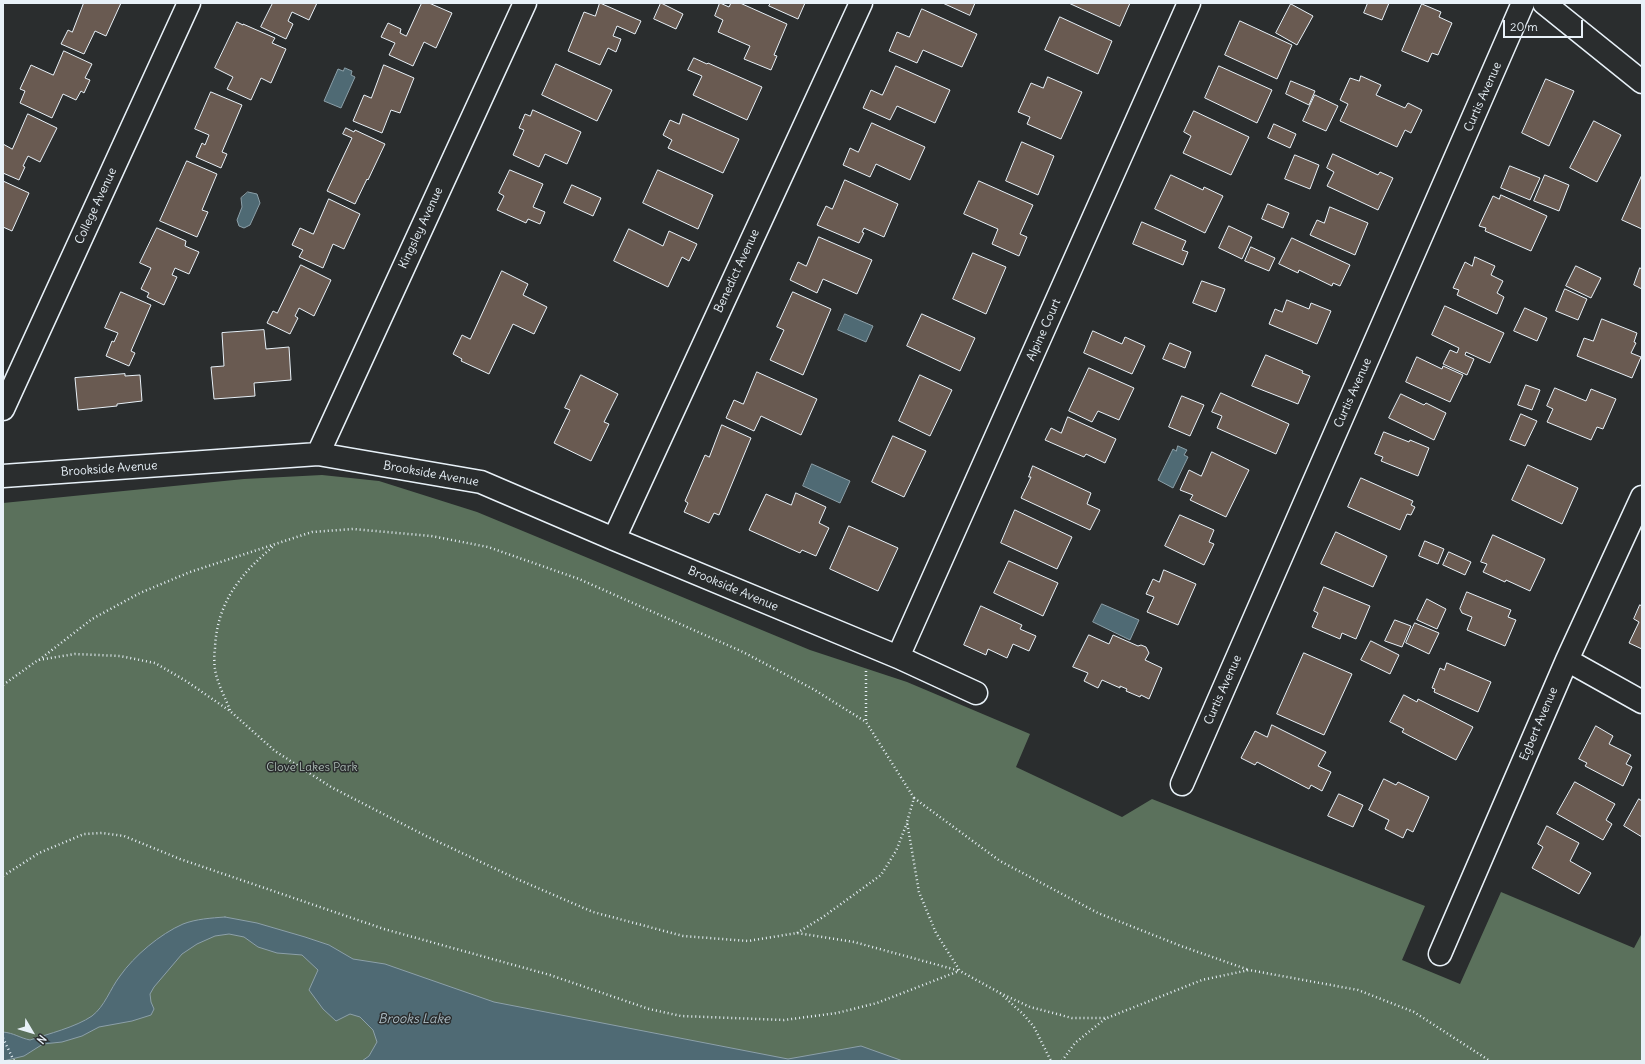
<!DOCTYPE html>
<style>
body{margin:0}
#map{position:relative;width:1645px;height:1064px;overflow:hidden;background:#2a2d2e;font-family:Delius,sans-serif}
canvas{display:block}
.frame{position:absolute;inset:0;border:4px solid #e8f1f8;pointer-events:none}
.north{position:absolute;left:12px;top:1012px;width:40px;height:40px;-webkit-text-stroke:3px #2a2d2e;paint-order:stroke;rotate:128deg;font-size:11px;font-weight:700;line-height:16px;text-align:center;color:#e8f1f8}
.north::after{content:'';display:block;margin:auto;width:14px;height:18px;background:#e8f1f8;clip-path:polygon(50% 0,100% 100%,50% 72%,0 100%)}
.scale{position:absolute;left:1503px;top:20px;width:80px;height:18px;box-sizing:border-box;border:2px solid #e8f1f8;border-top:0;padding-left:5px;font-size:12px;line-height:14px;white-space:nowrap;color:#e8f1f8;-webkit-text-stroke:3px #2a2d2e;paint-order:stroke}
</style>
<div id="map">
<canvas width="1645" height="1064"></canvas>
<div class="frame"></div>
<div class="north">N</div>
<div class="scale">20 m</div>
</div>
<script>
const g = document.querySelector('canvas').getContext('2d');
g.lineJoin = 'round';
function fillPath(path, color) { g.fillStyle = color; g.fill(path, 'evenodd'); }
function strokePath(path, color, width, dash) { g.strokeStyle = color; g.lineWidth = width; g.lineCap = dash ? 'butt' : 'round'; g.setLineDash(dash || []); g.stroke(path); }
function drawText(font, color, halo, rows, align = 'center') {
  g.font = font + ' Delius,sans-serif'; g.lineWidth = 3; g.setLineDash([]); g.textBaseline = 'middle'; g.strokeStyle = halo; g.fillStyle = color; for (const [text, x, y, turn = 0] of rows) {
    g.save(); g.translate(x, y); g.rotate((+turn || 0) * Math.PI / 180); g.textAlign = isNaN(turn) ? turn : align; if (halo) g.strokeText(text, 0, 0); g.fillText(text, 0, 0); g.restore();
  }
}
const green = new Path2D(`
 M322 475 379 481 477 512 810 650 907 682 1030 734 1016 767 1122 817 1152 799 1425 906 1402 960 1460 984 1501 892 1634 948 1642 933V1061H3V503L244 479Z`);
const water = new Path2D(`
 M345 68 352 71 351 75 355 77 341 108 324 101 338 69 343 71Z
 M248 192 257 194 260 203 250 225 244 228 239 226 237 220 242 207 241 198Z
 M845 314 873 326 866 342 838 330Z
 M1178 446 1187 450 1184 455 1188 457 1173 488 1158 480 1173 449 1176 451Z
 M812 464 850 481 840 503 803 486Z
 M1102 604 1139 620 1130 640 1093 622Z
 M225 917 257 923 305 937 329 945 353 959 385 964 494 1002 788 1059 861 1046 903 1061H362L369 1056 377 1042 373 1030 360 1017 350 1014 336 1021 323 1009 309 990 318 970 302 955 277 953 258 947 244 937 229 934 215 936 197 944 182 954 154 987 150 994 151 1002 154 1009 151 1015 132 1021 99 1027 82 1036 62 1042 43 1044 24 1056 3 1061V1032C14 1033 20 1038 30 1040 48 1034 76 1027 92 1016 105 1006 110 989 120 976 134 956 160 934 183 924 196 919 211 918 225 917Z`);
const building = new Path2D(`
 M84 3H121L106 36 95 31 84 54 61 44 68 30 72 32Z
 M273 3H317L309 20 292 12 288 21 293 24 286 39 261 27Z
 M422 3H429L452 13 436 48 424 42 413 66 389 55 395 43 381 37 388 23 401 29 400 33 406 36Z
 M600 3 641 21 635 34 617 26 613 36 621 39 616 52 608 48 600 65 568 51 584 12 595 16Z
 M661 3 683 14 676 29 654 19Z
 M720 3 729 7 731 3H740L787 24 774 55 777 56 771 70 744 59 750 46 718 32 723 20 715 16Z
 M771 3H805L798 19 769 6Z
 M943 3H975L970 15Z
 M1069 3H1130L1120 26Z
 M1368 3H1389L1382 20 1364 13Z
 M1291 4 1313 16 1297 45 1276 33Z
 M1422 4 1441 12 1439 17 1452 23 1438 55 1432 53 1428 62 1402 51Z
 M922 9 977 34 962 67 923 50 917 63 889 51 897 32 909 37Z
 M1060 17 1112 41 1098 74 1045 50Z
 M1240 21 1292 45 1277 79 1225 55Z
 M237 22 243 25V24L275 38 272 43 286 49 271 83 261 78 251 100 227 89 233 77 215 68Z
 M64 51 92 64 85 78 90 80 84 93 81 91 76 100 63 94 52 118 20 103 25 91 20 89 31 65 53 75Z
 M694 58 707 64 708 63 762 87 747 120 693 95 702 76 688 70Z
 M556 64 612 90 597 121 542 95Z
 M384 65 414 78 400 113 391 110 382 133 353 121 364 95 371 98Z
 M896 66 950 90 935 123 897 106 890 120 863 108 871 90 882 95Z
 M1219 66 1272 90 1257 123 1205 98Z
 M1361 76 1381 85 1376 95 1405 108 1408 103 1422 110 1411 133 1405 130 1397 147 1340 121 1348 104 1340 100 1350 78 1359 81Z
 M1048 77 1082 92 1061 139 1027 124 1030 117 1018 112 1031 83 1043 88Z
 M1546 79 1574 91 1549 146 1522 133Z
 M1291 81 1315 91 1309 105 1286 94Z
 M211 92 242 105 222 152 227 154 221 168 196 157 202 143 205 145 209 135 195 129Z
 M1315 95 1338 106 1326 131 1303 121Z
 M533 110 581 132 567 164 545 154 539 167 513 155 524 130 519 128 525 114 530 116Z
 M1194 111 1249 137 1231 175 1183 153 1191 136 1184 132Z
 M28 114 57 128 40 162 28 156 23 166 25 167 19 180 3 173V144L12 149Z
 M683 114 739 139 723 173 668 148 672 140 663 135 670 120 679 124Z
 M1594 121 1621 135 1597 182 1570 168Z
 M872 123 925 147 910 180 876 164 870 177 843 165 850 148 858 152Z
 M1274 124 1296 134 1290 148 1268 138Z
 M346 128 354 132 355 130 385 144 368 180 367 179 355 204 327 191 352 138 343 134Z
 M1022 142 1054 156 1038 195 1006 181Z
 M1333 154 1378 175 1380 172 1393 178 1378 210 1327 186 1334 172 1327 168Z
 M1295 155 1319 165 1310 189 1285 179Z
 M187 161 217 174 202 210 208 212 197 237 160 221Z
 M1510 166 1540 178 1530 200 1501 188Z
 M510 170 543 184 533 207 545 212 540 224 528 219 526 223 497 210 504 196 499 193Z
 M658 170 713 195 698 229 643 203Z
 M1171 175 1203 190 1204 187 1223 196 1205 233 1155 209Z
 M1545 175 1569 185 1559 211 1534 201Z
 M1642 175V229L1622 220Z
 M845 180 898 204 884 237 864 228 862 232 864 233 859 243 817 225 826 206 832 209Z
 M3 181 29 193 12 231 3 227Z
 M979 181 1033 205 1020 234 1027 237 1019 256 992 244 998 229 964 214Z
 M572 185 601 198 593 216 564 203Z
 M1501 195 1547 216 1531 251 1485 231 1486 228 1479 226 1493 196 1499 199Z
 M329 199 360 214 344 249 333 244 323 268 299 257 303 250 292 245 300 228 313 234Z
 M1268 204 1289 213 1283 228 1262 219Z
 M1330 207 1368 223 1355 255 1310 235 1317 220 1324 223Z
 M1142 222 1186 241 1182 250 1188 252 1183 265 1133 244Z
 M1229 226 1252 237 1242 259 1219 248Z
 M157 228 186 241 185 246 199 252 189 274 175 268 172 275 177 277 164 305 147 297 149 293 141 289 151 268 140 263Z
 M629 229 663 246 669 231 697 244 689 261 682 257 668 287 614 261Z
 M819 237 872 260 857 294 823 279 817 293 790 280 798 262 806 266Z
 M1292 238 1350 265 1340 286 1333 283 1332 286 1299 270 1298 273 1279 264Z
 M1251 247 1275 258 1269 271 1245 261Z
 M973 253 1006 267 986 314 953 299Z
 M1475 257 1495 266 1491 275 1503 281 1497 293 1504 297 1497 314 1457 295 1459 290 1453 288 1465 262 1472 266Z
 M301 265 331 280 314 316 299 308 295 316 298 318 290 334 267 323 273 311 277 313Z
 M1576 266 1601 278 1591 298 1566 286Z
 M1640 268 1642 269V289L1634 285Z
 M502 271 528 284 523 295 547 307 534 334 513 324 489 374 461 361 462 359 453 354 462 335 470 339Z
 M1202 281 1225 289 1216 312 1193 303Z
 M1565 289 1587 299 1578 320 1556 311Z
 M121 292 151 305 131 351 135 353 129 366 106 356 112 341 114 342 118 333 105 328Z
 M793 292 831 309 803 375 770 360 784 330 777 327Z
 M1287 300 1309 309 1311 303 1331 311 1317 344 1269 324 1275 309 1282 312Z
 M1445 306 1504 333 1490 363 1466 352 1465 355 1474 359 1467 375 1443 364 1450 350 1457 353 1459 348 1432 335Z
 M1525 308 1547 318 1537 341 1514 331Z
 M922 314 975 338 960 371 907 346Z
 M1602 319 1637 333 1634 342 1636 343 1631 353 1641 357 1632 378 1577 356 1584 338 1593 341Z
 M264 330 266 349 289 347 291 380 254 383 255 396 214 399 211 367 224 366 222 333Z
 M1093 331 1122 344 1125 337 1145 346 1132 374 1084 353Z
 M1170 343 1191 352 1185 368 1163 359Z
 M1266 355 1303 371 1302 373 1310 376 1298 404 1252 386Z
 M1417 357 1442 369 1443 366 1463 375 1450 402 1406 382Z
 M1089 368 1134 388 1119 420 1098 411 1092 422 1069 411Z
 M757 372 817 399 801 435 761 416 754 431 726 418 734 400 743 404Z
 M125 374V376L140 375 142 401 117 404V406L78 410 75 378Z
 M581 375 618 394 604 422 609 424 591 461 554 443 570 410 565 408Z
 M920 375 952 390 930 436 899 421Z
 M1526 385 1540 390 1532 410 1518 405Z
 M1555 388 1586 401 1591 389 1616 399 1603 429 1597 427 1591 440 1547 422 1553 409 1547 406Z
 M1221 393 1289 424 1276 454 1217 428 1222 416 1212 412Z
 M1401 394 1424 405 1426 403 1446 413 1434 440 1389 418Z
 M1182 396 1204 405 1190 436 1169 427Z
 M1521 414 1537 421 1525 446 1510 440Z
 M1068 417 1116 439 1105 463 1086 454 1084 457 1045 440 1051 428 1061 433Z
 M722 425 751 438 719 515 714 513 709 523 684 512 688 503 685 501 705 455 709 457Z
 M1384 432 1409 442 1410 440 1429 448 1418 476 1381 461 1383 457 1375 454Z
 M893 436 926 451 904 497 872 482Z
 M1212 452 1249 470 1226 517 1190 500 1193 495 1180 490 1189 470 1201 476Z
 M1528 465 1578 488 1562 524 1512 500Z
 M1033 466 1091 493 1087 504 1100 510 1090 530 1021 498 1031 477H1029Z
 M1361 478 1413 501 1411 505 1415 507 1411 515 1407 514 1400 530 1348 507Z
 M796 493 826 507 819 523 829 528 816 556 802 550 800 553 749 530 766 494 791 505Z
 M1015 510 1072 537 1057 569 1001 543Z
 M1180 515 1214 530 1209 542 1214 544 1204 565 1165 546Z
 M849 526 898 548 878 591 830 569Z
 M1336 532 1387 556 1373 587 1321 564Z
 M1493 535 1545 559 1530 591 1506 580 1505 582 1483 572 1487 564 1481 562Z
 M1425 541 1444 549 1438 564 1419 556Z
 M1449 552 1471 562 1465 575 1443 565Z
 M1009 561 1058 583 1043 616 994 593Z
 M1164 570 1196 584 1178 625 1147 612 1154 597 1146 594 1153 579 1159 582Z
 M1324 587 1370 606 1356 639 1342 633 1340 639 1312 627 1318 613 1314 611Z
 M1467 592 1511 610 1508 617 1516 620 1505 646 1467 630 1472 617 1462 613 1460 609Z
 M1427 599 1446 609 1437 629 1417 620Z
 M1640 605 1642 606V649L1629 643 1639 622 1634 619Z
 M981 606 1022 625 1020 629 1036 636 1029 651 1013 644 1007 658 988 649 986 655 964 645Z
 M1395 620 1411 626 1402 647 1385 641Z
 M1415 623 1439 633 1429 654 1406 643Z
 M1089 635 1109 644 1113 635 1138 646 1141 645 1146 647 1149 653 1145 660 1162 668 1149 699 1141 695 1140 697 1126 691 1127 689 1120 686V688L1102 680 1098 688 1084 681 1088 673 1073 667Z
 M1371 641 1399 655 1390 674 1361 660Z
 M1304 653 1352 674 1324 735 1277 714Z
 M1447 663 1491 682 1478 712 1434 692 1435 689 1432 688 1440 668 1444 670Z
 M1404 695 1417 702 1418 699 1473 727 1456 760 1402 732 1404 729 1390 722Z
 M1272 725 1326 752 1318 766 1331 772 1322 791 1311 785 1309 789 1257 762 1255 765 1241 758 1255 731 1267 737Z
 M1596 726 1613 736 1609 744 1631 755 1626 764 1632 767 1623 786 1585 766 1587 763 1579 759Z
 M1384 779 1396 785 1398 782 1429 797 1413 832 1407 829 1403 838 1385 829 1389 820 1369 810Z
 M1575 782 1615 804 1606 820 1612 824 1603 840 1557 814Z
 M1339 794 1363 805 1353 827 1328 816Z
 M1639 799 1642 801V837L1624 826Z
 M1547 826 1579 843 1570 861 1591 873 1579 894 1532 868 1543 847 1538 844Z`);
const path = new Path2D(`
 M39 660 92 619 140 593 190 572 312 532 353 529 431 536 488 547 579 579 743 652 813 689 866 722
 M866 671V722L914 798 907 822 919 892 936 933 960 971 1000 993 1023 1014 1034 1027 1051 1061
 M3 685 38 660 75 654 120 656 155 663 186 681 230 711 275 751 331 787 426 836 517 879 593 912 683 936 748 941 797 933 854 942 960 971
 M230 710C225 697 217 683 215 669 214 663 214 655 215 648 217 602 241 573 275 545
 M914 798 1000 861 1098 913 1181 946 1249 970
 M3 876 39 853 84 834 102 833 124 836 180 859 384 929 550 975 649 1009 681 1016 784 1020 837 1013 877 1003 959 971
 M797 933 823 917 881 875 896 851 907 823
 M1000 993 1030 1007 1072 1018H1107L1202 980 1249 970 1358 990 1414 1012 1490 1061
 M3 1038 14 1061
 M1062 1061 1075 1043 1106 1018`);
const street = new Path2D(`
 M3 409 189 3
 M318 454 525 3
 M3 476 318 454 481 482 614 539 898 657 976 693
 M614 539 861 3
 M898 657 1189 3
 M1567 660 1642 702
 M1182 784 1523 3
 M1440 954 1567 660 1642 497`);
const secondary = new Path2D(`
 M1544 3 1642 82`);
const streetNames = [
 ["Curtis Avenue",1483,97,-66],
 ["College Avenue",96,206,-65],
 ["Kingsley Avenue",421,228,-65],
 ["Benedict Avenue",737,271,-65],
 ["Alpine Court",1044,330,-66],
 ["Curtis Avenue",1353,393,-66],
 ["Brookside Avenue",109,469,-4],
 ["Brookside Avenue",431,474,10],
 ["Brookside Avenue",733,589,23],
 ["Curtis Avenue",1223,690,-66],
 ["Egbert Avenue",1539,724,-67]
];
const parkNames = [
 ["Clove Lakes Park",312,768]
];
const waterNames = [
 ["Brooks Lake",414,1019]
];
fillPath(green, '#5b715c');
fillPath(water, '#4f6a74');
strokePath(water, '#8ca0a9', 1);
fillPath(building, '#695a51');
strokePath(building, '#e8f1f8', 1);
strokePath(street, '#e8f1f8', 25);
strokePath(secondary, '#e8f1f8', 25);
strokePath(path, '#e8f1f8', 2.5, [1, 3]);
strokePath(street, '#2a2d2e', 22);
strokePath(secondary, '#2a2d2e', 22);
drawText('12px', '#e8f1f8', '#2a2d2e', streetNames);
drawText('12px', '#a9b7b2', '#2a2d2e', parkNames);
drawText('italic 13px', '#abbbc3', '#2a2d2e', waterNames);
</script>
